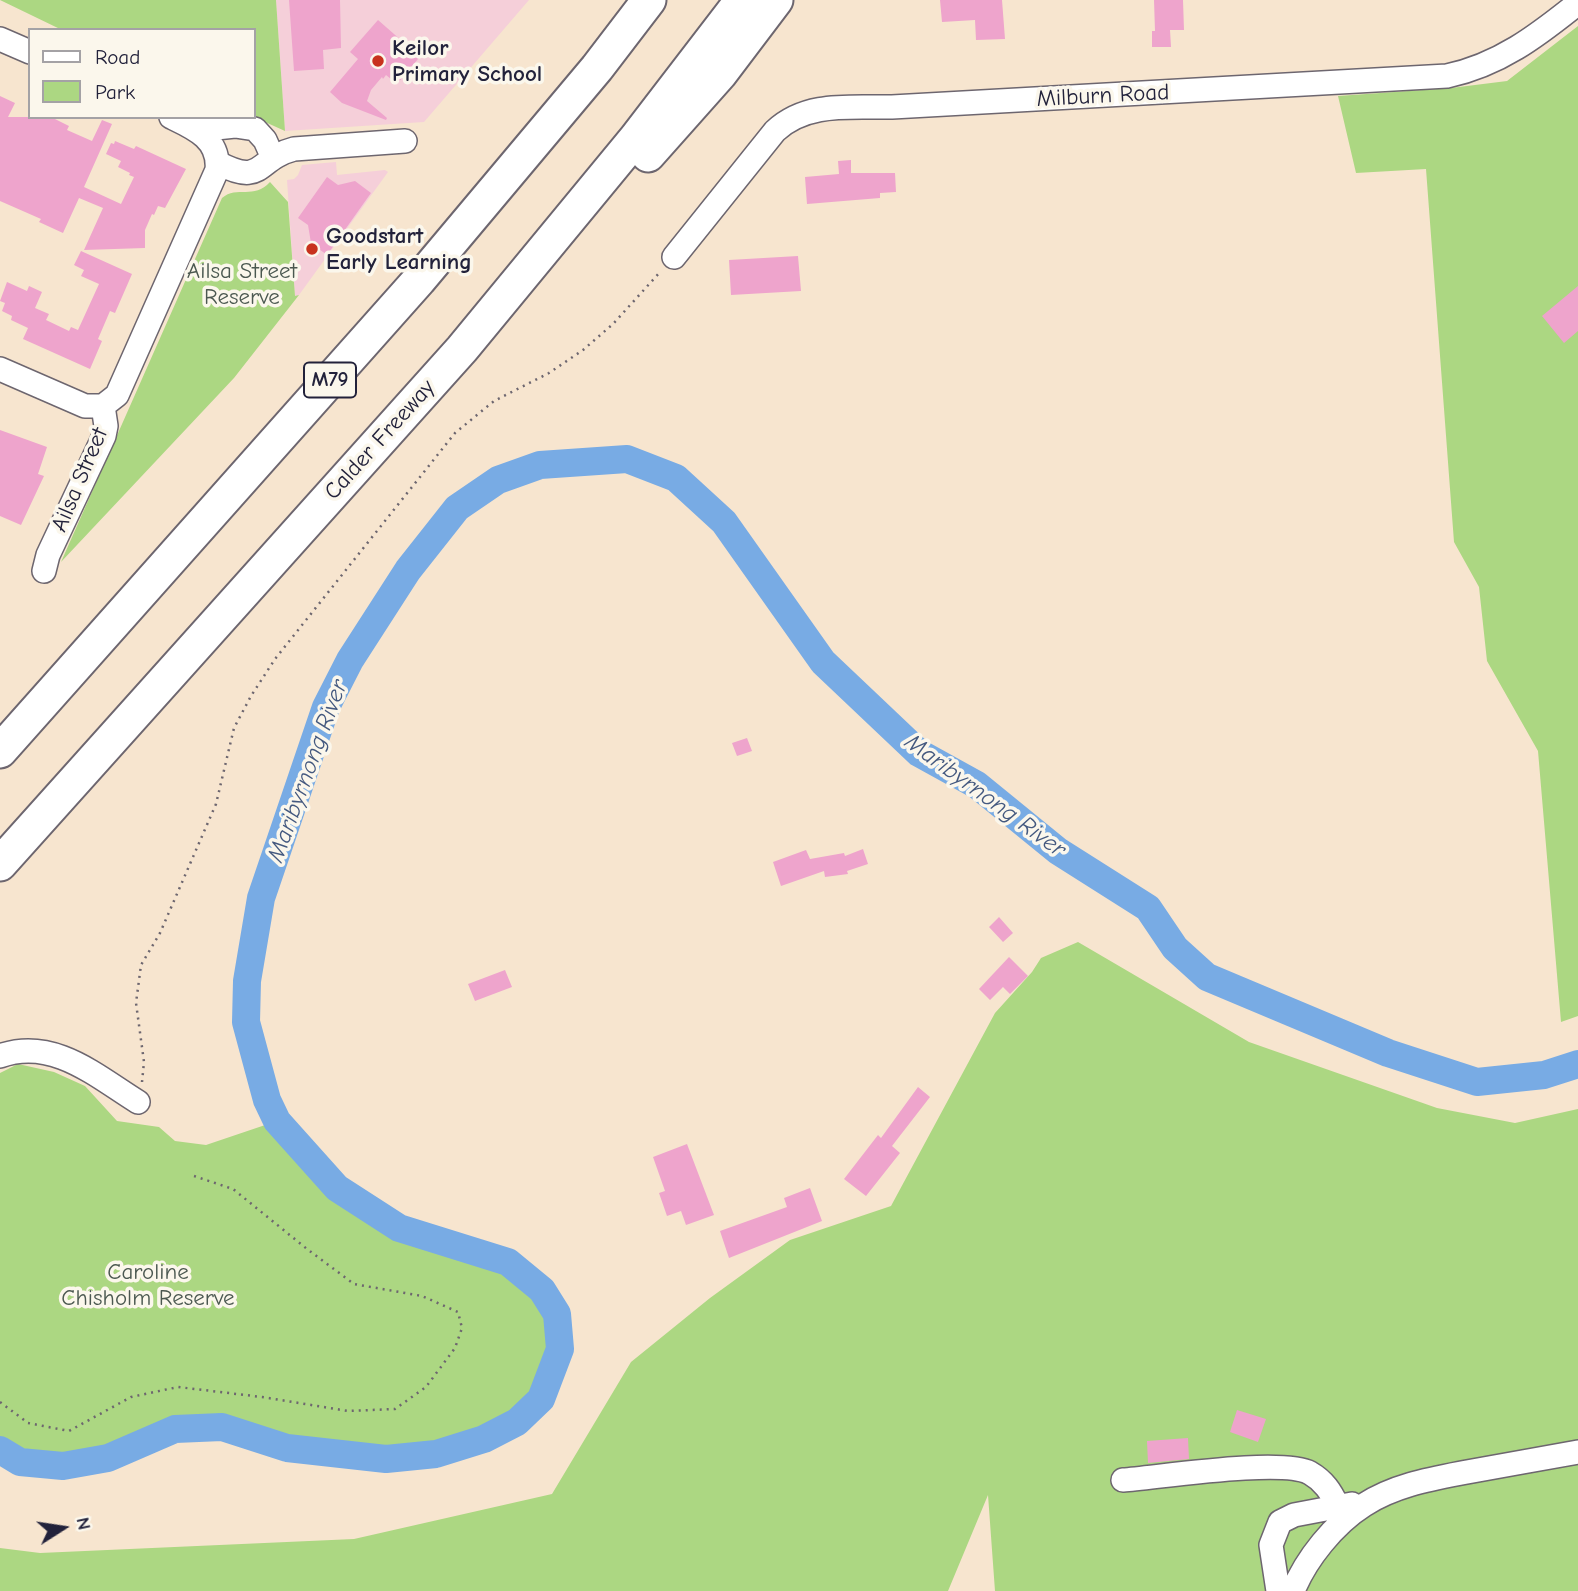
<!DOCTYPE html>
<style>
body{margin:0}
#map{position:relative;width:1578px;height:1591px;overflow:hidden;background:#f7e5cf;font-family:"Comic Neue",sans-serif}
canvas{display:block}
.legend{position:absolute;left:28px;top:28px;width:228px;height:91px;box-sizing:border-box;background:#fbf7ec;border:2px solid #a4a2a5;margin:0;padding:9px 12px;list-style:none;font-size:21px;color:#22223b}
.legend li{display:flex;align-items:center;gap:14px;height:35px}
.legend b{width:35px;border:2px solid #a4a2a5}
.north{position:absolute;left:28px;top:1493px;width:70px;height:70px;-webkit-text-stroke:5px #fbf7ec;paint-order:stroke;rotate:78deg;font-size:19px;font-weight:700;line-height:28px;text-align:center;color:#22223b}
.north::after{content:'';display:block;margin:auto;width:24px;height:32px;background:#22223b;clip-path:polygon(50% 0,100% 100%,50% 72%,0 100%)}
</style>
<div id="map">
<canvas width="1578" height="1591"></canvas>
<ul class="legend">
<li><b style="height:9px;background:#fff"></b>Road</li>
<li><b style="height:19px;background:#acd782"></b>Park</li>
</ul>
<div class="north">N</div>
</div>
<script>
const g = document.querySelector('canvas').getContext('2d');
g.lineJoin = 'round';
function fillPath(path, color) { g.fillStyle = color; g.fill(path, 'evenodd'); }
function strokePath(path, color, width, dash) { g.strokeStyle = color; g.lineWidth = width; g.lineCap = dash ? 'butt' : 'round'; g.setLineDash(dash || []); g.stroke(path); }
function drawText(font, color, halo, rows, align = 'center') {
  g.font = font + ' "Comic Neue",sans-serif'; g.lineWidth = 7; g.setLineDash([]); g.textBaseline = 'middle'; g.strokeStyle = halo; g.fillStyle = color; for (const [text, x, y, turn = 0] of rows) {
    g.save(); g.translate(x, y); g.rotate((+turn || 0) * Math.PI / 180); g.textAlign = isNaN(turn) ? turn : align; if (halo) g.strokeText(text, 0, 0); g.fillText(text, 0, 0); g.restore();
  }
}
const built = new Path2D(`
 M276 0H529L424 122 285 131Z
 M336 162 337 175 385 170 388 172 299 295 295 297 287 180 294 179 298 175 302 165Z`);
const green = new Path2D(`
 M0 0H276L285 131 254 117V30H62Z
 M1578 26V1016L1561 1022 1538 751 1487 661 1479 587 1454 542 1426 169 1356 173 1338 96 1451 88 1507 81Z
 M270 182 288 202 295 296 299 295 234 378 61 562 222 198C237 185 254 200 270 182Z
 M1078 942 1249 1042 1437 1108 1515 1123 1578 1109V1591H995L988 1495 948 1591H0V1548L40 1553 354 1539 552 1494 631 1362 710 1298 790 1240 891 1206 995 1013 1032 972 1041 958Z
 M18 1064 54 1072 85 1086 117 1121 159 1127 175 1141 206 1145 277 1121 337 1188 398 1228 508 1262 542 1290 557 1314 560 1349 541 1399 517 1422 484 1439 436 1454 386 1459 287 1448 222 1427 175 1429 108 1458 63 1466 20 1462 0 1450V1073Z`);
const river = new Path2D(`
 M0 1450 20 1462 63 1466 108 1458 175 1429 222 1427 287 1448 386 1459 436 1454 484 1439 517 1422 541 1399 560 1349 557 1314 542 1290 508 1262 399 1228 337 1188 277 1121 267 1100 246 1022 247 981 261 898 326 707 350 660 408 570 457 508 498 480 540 465 627 459 676 478 724 522 823 662 919 753 977 785 1058 851 1148 908 1175 948 1207 977 1388 1053 1477 1082 1544 1075 1578 1064`);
const building = new Path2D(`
 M289 0H340L341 48 323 50 324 69 294 71Z
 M940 0H1002L1005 39 976 40 975 20 942 22Z
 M1154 0H1183L1184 30H1170L1171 47H1152V31H1155Z
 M378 20 410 48 413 44 423 53 397 84 386 75 383 79 382 77 371 90 367 101 387 118 386 120 342 103 330 92 358 59 350 52Z
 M0 96 15 103 8 117H51L69 126 67 130 92 141 102 120 112 124 84 187 121 204 134 177 129 175 130 173 118 167 121 161 106 154 111 143 114 144 115 141 134 149 136 146 186 169 165 208 158 206 154 215 152 214 145 230V248L84 250 103 208 79 198 63 233 39 222 41 219 0 201Z
 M851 160V173H895L896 192 880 193V198L807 204 805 177 839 174 838 161Z
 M327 177 338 185 355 181 371 193 327 255 311 243 308 225 298 218Z
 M81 251 132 274 115 313 110 311 98 339 102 341 90 369 23 339 28 328 11 320 12 316 2 311 5 303 0 301 7 282 27 291 29 286 42 292 35 308 49 314 46 320 69 331 71 327 78 330 99 284 81 276 84 270 74 265Z
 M798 256 801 291 731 295 729 260Z
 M1578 286V331L1564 343 1542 316Z
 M0 430 47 447 38 474 44 476 21 525 0 516Z
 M747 738 752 751 737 756 732 743Z
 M863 849 868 864 847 871 848 874 825 877 824 871 781 886 773 862 806 850 810 859 844 853 845 856Z
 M999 917 1013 933 1003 942 989 927Z
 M1009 957 1028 976 1010 994 1003 987 990 1000 979 989Z
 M505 970 512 987 475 1001 468 984Z
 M918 1087 930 1097 892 1146 900 1153 866 1196 844 1179 878 1135 881 1138Z
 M687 1144 714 1215 686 1225 681 1211 667 1216 659 1193 665 1191 653 1157Z
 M810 1188 822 1221 729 1258 720 1231 787 1207 784 1198Z
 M1237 1410 1266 1419 1258 1442 1230 1432Z
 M1188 1438 1189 1459 1148 1463 1147 1441Z`);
const path = new Path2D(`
 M142 1082 144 1062 136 1003 141 965 160 933 216 804 234 728 251 696 275 659 455 433 494 401 549 373 583 350 613 324 661 271
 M0 1402 28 1423 69 1431 131 1397 178 1387 262 1397 348 1411 395 1409 426 1387 455 1348 462 1328 458 1312 422 1296 354 1284 307 1249 233 1189 194 1176`);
const minor = new Path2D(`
 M0 39 30 52
 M197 130 235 126 255 129 265 140 273 158
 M218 163C264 187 255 159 294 149L405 141
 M674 257 775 131C807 101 851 108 892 107L1447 76C1499 65 1537 36 1578 3
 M0 369 85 406H103L117 395 217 170C220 139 194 128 171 117
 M44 571 48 555 104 436 106 426 103 406
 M0 1056C53 1037 96 1076 138 1102
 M1123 1480C1161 1477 1282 1458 1310 1473 1324 1481 1331 1492 1337 1505
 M1278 1591 1271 1545 1280 1522 1294 1515 1352 1504
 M1293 1591C1306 1559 1334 1524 1364 1505 1395 1485 1431 1479 1467 1472 1504 1465 1541 1459 1578 1452`);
const highway = new Path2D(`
 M648 155 720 74 776 0
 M0 751 419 280 597 68 649 0
 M0 864 462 349 636 138 742 0`);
const markers = [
 [378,61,7,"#c8321e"],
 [312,249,7,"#c8321e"]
];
const shields = [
 [330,380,52]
];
const shieldNames = [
 ["M79",330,380]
];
const poiNames = [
 ["Keilor",392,48],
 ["Primary School",392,74],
 ["Goodstart",326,236],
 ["Early Learning",326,262]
];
const streetNames = [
 ["Milburn Road",1103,96,-3],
 ["Calder Freeway",380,440,-48],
 ["Ailsa Street",80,480,-67]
];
const parkNames = [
 ["Ailsa Street",242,271],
 ["Reserve",242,297],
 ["Caroline",148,1272],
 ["Chisholm Reserve",148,1298]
];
const waterNames = [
 ["Maribyrnong River",308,771,-70],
 ["Maribyrnong River",985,796,36]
];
fillPath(built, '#f5cfd9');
fillPath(green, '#acd782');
strokePath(river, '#78abe4', 28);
fillPath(building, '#eea4cc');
strokePath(minor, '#6d666f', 26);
strokePath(highway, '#6d666f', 37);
strokePath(path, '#6d666f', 2.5, [2, 5]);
strokePath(minor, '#fff', 23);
strokePath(highway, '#fff', 33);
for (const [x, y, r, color] of markers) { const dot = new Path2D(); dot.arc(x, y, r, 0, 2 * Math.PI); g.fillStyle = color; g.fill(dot); strokePath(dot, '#fbf7ec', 2.5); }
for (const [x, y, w] of shields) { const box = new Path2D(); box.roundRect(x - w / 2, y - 17.5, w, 35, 5); g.fillStyle = '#fbf7ec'; g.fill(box); strokePath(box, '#22223b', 2); }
drawText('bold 21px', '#22223b', null, shieldNames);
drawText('bold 23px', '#22223b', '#fbf7ec', poiNames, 'left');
drawText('23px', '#22223b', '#fbf7ec', streetNames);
drawText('23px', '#4b5850', '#fbf7ec', parkNames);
drawText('italic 24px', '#44597f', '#fbf7ec', waterNames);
</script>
